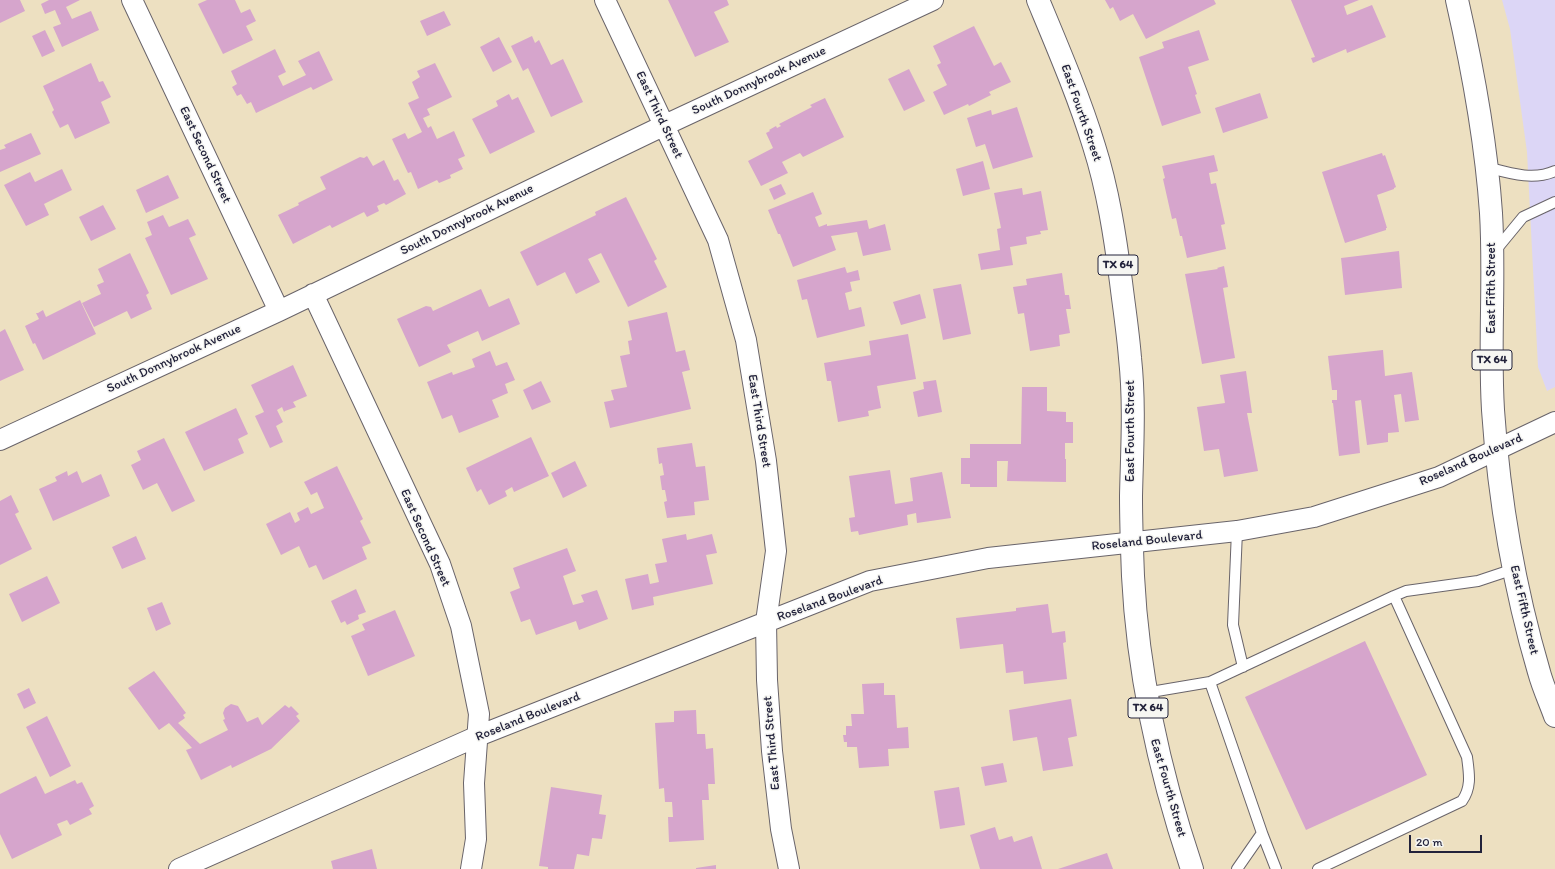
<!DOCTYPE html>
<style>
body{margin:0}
#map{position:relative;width:1555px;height:869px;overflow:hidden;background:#ede0c1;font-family:Itim,sans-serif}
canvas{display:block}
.scale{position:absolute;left:1409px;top:835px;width:73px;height:18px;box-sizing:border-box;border:2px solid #22223b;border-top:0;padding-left:5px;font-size:12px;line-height:14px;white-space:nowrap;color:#22223b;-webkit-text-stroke:3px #f6f6f2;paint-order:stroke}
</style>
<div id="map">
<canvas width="1555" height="869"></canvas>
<div class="scale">20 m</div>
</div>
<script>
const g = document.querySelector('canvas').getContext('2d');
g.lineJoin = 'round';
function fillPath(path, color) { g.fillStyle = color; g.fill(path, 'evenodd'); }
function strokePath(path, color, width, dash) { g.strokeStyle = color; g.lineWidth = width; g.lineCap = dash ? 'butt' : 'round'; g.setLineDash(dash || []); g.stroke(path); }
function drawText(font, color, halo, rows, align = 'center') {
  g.font = font + ' Itim,sans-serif'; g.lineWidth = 3; g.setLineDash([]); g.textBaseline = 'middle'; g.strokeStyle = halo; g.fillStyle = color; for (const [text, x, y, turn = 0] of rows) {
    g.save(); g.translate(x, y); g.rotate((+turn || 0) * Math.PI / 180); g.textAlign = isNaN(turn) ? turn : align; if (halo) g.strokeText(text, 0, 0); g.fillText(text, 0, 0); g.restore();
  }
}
const built = new Path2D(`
 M1502 0H1555V387L1547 391 1538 367 1527 152 1510 29Z`);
const building = new Path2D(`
 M0 0H20L25 11 0 23Z
 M49 0H80L66 7 72 19 91 11 99 30 62 47 53 27 61 24 55 10 45 14 41 4Z
 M207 0H235L241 13 250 9 256 21 246 26 253 40 223 54 198 4Z
 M668 0H727L729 5 714 12 729 42 695 57Z
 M1105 0H1214L1216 4 1146 39 1133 14 1120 21 1113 7 1110 9Z
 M1291 0H1359L1344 6 1347 15 1372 5 1386 37 1347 53 1346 49 1313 63 1311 58 1315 57Z
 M444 11 451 25 427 36 420 21Z
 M974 26 994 66 1001 62 1011 82 989 92 991 95 969 106 968 104 944 115 933 92 947 85 937 65 941 63 933 46Z
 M45 30 55 51 42 57 32 36Z
 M1199 30 1209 60 1188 67 1197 94 1195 95 1201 113 1162 126 1139 57 1164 48 1162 42Z
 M532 36 535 43 539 40 551 65 563 59 583 102 551 117 528 68 523 71 511 46Z
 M499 37 512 62 493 72 480 47Z
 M275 49 286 72 278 76 283 86 306 75 298 61 319 51 333 80 313 90 311 87 256 113 251 102 247 104 241 94 237 96 232 87 237 84 231 71Z
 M91 63 99 82 103 81 111 97 101 102 110 123 75 139 68 124 60 128 52 112 54 110 43 86Z
 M435 63 452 97 427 109 430 115 423 118 428 128 431 126 437 139 454 131 465 156 458 159 463 169 450 175 451 178 439 183 437 180 418 189 411 172 408 173 392 139 405 133 408 139 422 132 408 103 419 98 412 82 420 77 417 71Z
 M909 69 925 101 904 111 888 79Z
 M1260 93 1268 118 1223 133 1215 108Z
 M509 94 512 100 518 97 535 132 490 154 472 119 498 106 496 101Z
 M825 98 844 137 803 157 800 153 782 162 788 173 761 186 748 161 773 148 766 133 770 131 769 130 776 126 777 128 781 126 779 124 812 107 810 105Z
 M1017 107 1033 157 993 169 985 144 976 147 967 118 991 110 992 115Z
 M31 133 41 154 0 172V150L6 148 4 145Z
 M1382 153 1383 156 1385 155 1396 187 1394 188V189L1377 195 1387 228H1386V230L1345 243 1322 172Z
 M1214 155 1218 171 1209 173 1211 184 1216 183 1225 224 1221 225 1226 249 1187 258 1182 236H1180L1176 218 1172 219 1163 179 1165 178 1162 166Z
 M367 156 373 166 384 160 394 181 398 179 406 194 386 205 384 203 377 206 379 211 367 217 364 212 332 228 330 225 293 244 278 215 299 205 298 203 326 189 320 177 360 157 364 158Z
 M983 161 990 189 963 196 956 169Z
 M62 169 72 190 44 204 49 215 26 226 4 185 30 172 35 182Z
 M168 175 179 198 146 213 136 190Z
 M781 184 786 194 774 200 769 189Z
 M1022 188 1023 195 1041 191 1048 230 1040 231 1041 234 1026 237 1027 244 1010 247 1013 265 981 270 978 254 1000 250 997 229 1001 228 994 193Z
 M813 192 822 214 815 217 819 227 827 224V226L867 220 869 229 885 224 891 250 863 256 857 232 831 236 836 250 793 267 780 234H778L768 210Z
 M626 197 657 259 654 261 667 287 628 307 601 253 588 259 600 282 576 294 565 272 537 286 520 252 596 215 595 212Z
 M103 205 116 229 91 241 79 217Z
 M163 215 169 227 188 219 196 235 189 238 208 279 171 295 145 238 152 235 147 222Z
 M1399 251 1402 288 1345 295 1341 258Z
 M130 253 149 293 146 295 152 309 131 319 127 311 94 327 82 303 101 294 97 285 104 282 98 269Z
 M1224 266 1228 287 1223 288 1235 358 1202 364 1185 274 1218 269 1217 268Z
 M845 267 847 273 858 270 860 280 850 282 852 291 845 293 849 310 861 307 865 326 817 338 807 299 802 300 797 280Z
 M1062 273 1065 295H1069L1071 309H1066L1070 333 1059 335 1060 346 1030 351 1024 313 1018 314 1013 287 1027 285 1026 279Z
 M961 284 971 334 943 340 933 289Z
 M481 289 489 307 509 298 520 324 482 341 478 331 447 345 451 352 419 367 397 319 426 306 431 307 433 311Z
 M920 294 926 318 901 325 893 302Z
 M80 300 96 334 43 360 35 343 33 344 25 326 39 319 36 313H38L43 310 46 317Z
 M667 312 676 352 685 350 690 370 682 372 691 409 610 428 604 402 614 400 611 390 627 387 620 356 630 354 628 341 632 340 628 321Z
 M5 329 24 370 0 381V332Z
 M908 334 916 379 877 386 881 408 868 411 869 416 838 422 831 381H827L824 363 871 355 869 341Z
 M1383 350 1385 376 1412 372 1419 420 1405 422 1401 394 1394 395 1399 432 1388 433V442L1367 445 1361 400 1355 401 1360 453 1339 456 1333 403H1332V400H1337V390H1332L1328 356Z
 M490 351 496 366 507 362 515 380 505 384 508 393 492 400 499 417 459 433 452 415 442 419 427 382 452 372 453 375 475 367 472 359Z
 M293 365 307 396 293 402 296 407 285 411 284 412 282 407 277 410 283 422 276 426 283 442 270 448 255 416 264 412 251 385Z
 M1246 371 1252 413H1247L1258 471 1224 477 1219 449 1204 451 1197 407 1225 403 1220 375Z
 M936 380 942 412 918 417 913 392 924 389 923 382Z
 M541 381 551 402 532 410 523 390Z
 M1022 387H1047V411L1066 412V422H1073V443H1065V459H1066V482L1007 481 1008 461H997V487H970V484H961V458H970V444H1021Z
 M236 408 248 434 238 439 244 453 204 471 185 432Z
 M531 437 549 476 514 492 512 487 505 491 507 496 489 505 481 489 477 492 466 468Z
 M164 438 195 501 172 512 157 483 143 490 131 465 141 460 137 451Z
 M692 443 696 467 705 466 709 500 694 502 695 515 667 518 664 502 667 501 665 490H662L660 476 664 475 662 463 659 464 657 448Z
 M575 461 587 486 563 498 551 473Z
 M337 466 363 519 360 521 371 543 362 547 367 559 323 580 316 565 309 568 299 546 281 555 266 524 290 512 295 523 300 520 297 513 308 507 311 514 324 508 317 492 311 495 304 482Z
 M890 470 895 504 913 501 910 478 942 472 951 518 917 523 916 513 907 515 908 525 859 535 858 531 851 532 849 518 855 517 849 476Z
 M67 471 68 476 77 471 82 483 101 474 110 496 53 521 39 489 57 481 55 477Z
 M11 495 19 512 15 514 32 549 0 565V501Z
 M686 534 687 540 712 534 717 553 706 555 713 584 653 597 654 605 632 610 625 579 648 574 650 584 659 582 655 564 667 562 662 539Z
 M136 536 146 559 122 569 112 547Z
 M567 548 576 571 563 576 573 605 584 602 581 595 597 590 608 619 579 630 576 621 536 635 530 619 521 622 510 592 520 588 513 568Z
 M47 576 60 603 22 622 9 594Z
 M356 589 366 612 358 615 359 619 347 625 345 621 341 623 331 601Z
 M162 602 171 624 156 631 147 608Z
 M1048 604 1052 633 1065 631 1066 642 1063 643 1067 679 1024 684 1023 671 1006 673 1003 644 960 649 956 618 1016 611V608Z
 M395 610 415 656 368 676 351 636 365 630 362 624Z
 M1365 641 1427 775 1306 830 1245 697Z
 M154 671 186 713 183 715 185 718 178 723 200 744 228 730 223 720 225 719 223 713 225 708 231 704 238 706 247 722 258 717 262 725 285 705 289 708 291 706 299 714 296 716 300 721 271 749 232 768 231 765 201 780 186 750 192 748 169 723 159 730 128 688Z
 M884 683V695H895L897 728 908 727 909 748 888 749 889 766 859 768 857 747H847V742H844L843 735H846V726H852L851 714H864L862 684Z
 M29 688 36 703 24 709 17 694Z
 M1071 699 1077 736 1068 738 1073 766 1043 771 1037 737 1013 741 1009 710Z
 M696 710 697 734H705L706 749 713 748 715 784H708L709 800H702L704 840 669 842 668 817H673L672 802H665L664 788 659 789 655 723 674 722V711Z
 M47 716 71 766 50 777 26 727Z
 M1003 763 1007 782 985 786 981 767Z
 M36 776 45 794 75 780 77 784 82 782 94 806 89 809 92 814 70 825 67 820 57 824 62 835 12 859 0 834V794Z
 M551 787 602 795 599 814 606 815 602 839 592 838 589 856 577 854 574 869H548V867L539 866Z
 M959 787 965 825 940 829 934 791Z
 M995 827 999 840 1012 836 1014 842 1032 836 1042 869H980L970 835Z
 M372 849 377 869H333L331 861Z
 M1107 853 1113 869H1058Z
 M716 865V869H696V868Z`);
const service = new Path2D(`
 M1486 167C1509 173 1533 181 1555 171
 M1495 251 1523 217 1555 202
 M1237 531 1233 625 1243 667
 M1210 682 1262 833
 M1145 693 1210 682 1394 596
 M1237 869 1262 833 1276 869
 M1318 869 1462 801C1472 787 1469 773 1467 757L1394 596 1406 591 1478 581 1514 569`);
const minor = new Path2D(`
 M132 0 279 311
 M605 0 718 240 746 340 766 461 776 551 766 622 767 680 772 751 781 829 789 869
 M313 294 440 564 461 626 479 714 474 783 476 839 471 869
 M0 440 279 311 665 125 933 0
 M179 869 478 736 870 581 988 558 1237 531 1314 517 1439 477 1555 422`);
const primary = new Path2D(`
 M1038 0C1058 48 1079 97 1094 146 1108 190 1115 236 1121 282 1124 307 1128 332 1130 358 1135 404 1132 450 1131 496 1131 523 1132 550 1133 576 1138 677 1160 774 1192 869
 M1457 0C1473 70 1486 140 1491 213 1495 278 1489 344 1493 410 1499 498 1514 587 1539 672 1543 687 1550 702 1555 716`);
const shields = [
 [1118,265,40],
 [1492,360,40],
 [1148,708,40]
];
const shieldNames = [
 ["TX 64",1118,265],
 ["TX 64",1492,360],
 ["TX 64",1148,708]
];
const streetNames = [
 ["South Donnybrook Avenue",759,81,-25],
 ["East Fourth Street",1081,113,71],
 ["East Third Street",659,115,65],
 ["East Second Street",205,155,65],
 ["South Donnybrook Avenue",467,220,-26],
 ["East Fifth Street",1492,288,-90],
 ["South Donnybrook Avenue",174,359,-25],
 ["East Third Street",759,421,81],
 ["East Fourth Street",1131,431,-90],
 ["Roseland Boulevard",1471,460,-24],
 ["East Second Street",425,538,66],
 ["Roseland Boulevard",1147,541,-6],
 ["Roseland Boulevard",830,599,-20],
 ["East Fifth Street",1524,610,77],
 ["Roseland Boulevard",528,717,-22],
 ["East Third Street",772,743,-95],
 ["East Fourth Street",1168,788,74]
];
fillPath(built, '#dcd6f6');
fillPath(building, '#d6a5cc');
strokePath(service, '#69646a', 12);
strokePath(minor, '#69646a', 22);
strokePath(primary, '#69646a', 24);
strokePath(service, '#fff', 10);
strokePath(minor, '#fff', 20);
strokePath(primary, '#fff', 22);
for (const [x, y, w] of shields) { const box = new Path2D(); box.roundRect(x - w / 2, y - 10, w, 20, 3); g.fillStyle = '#f6f6f2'; g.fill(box); strokePath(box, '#22223b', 1); }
drawText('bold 12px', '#22223b', null, shieldNames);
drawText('13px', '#22223b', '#f6f6f2', streetNames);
</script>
